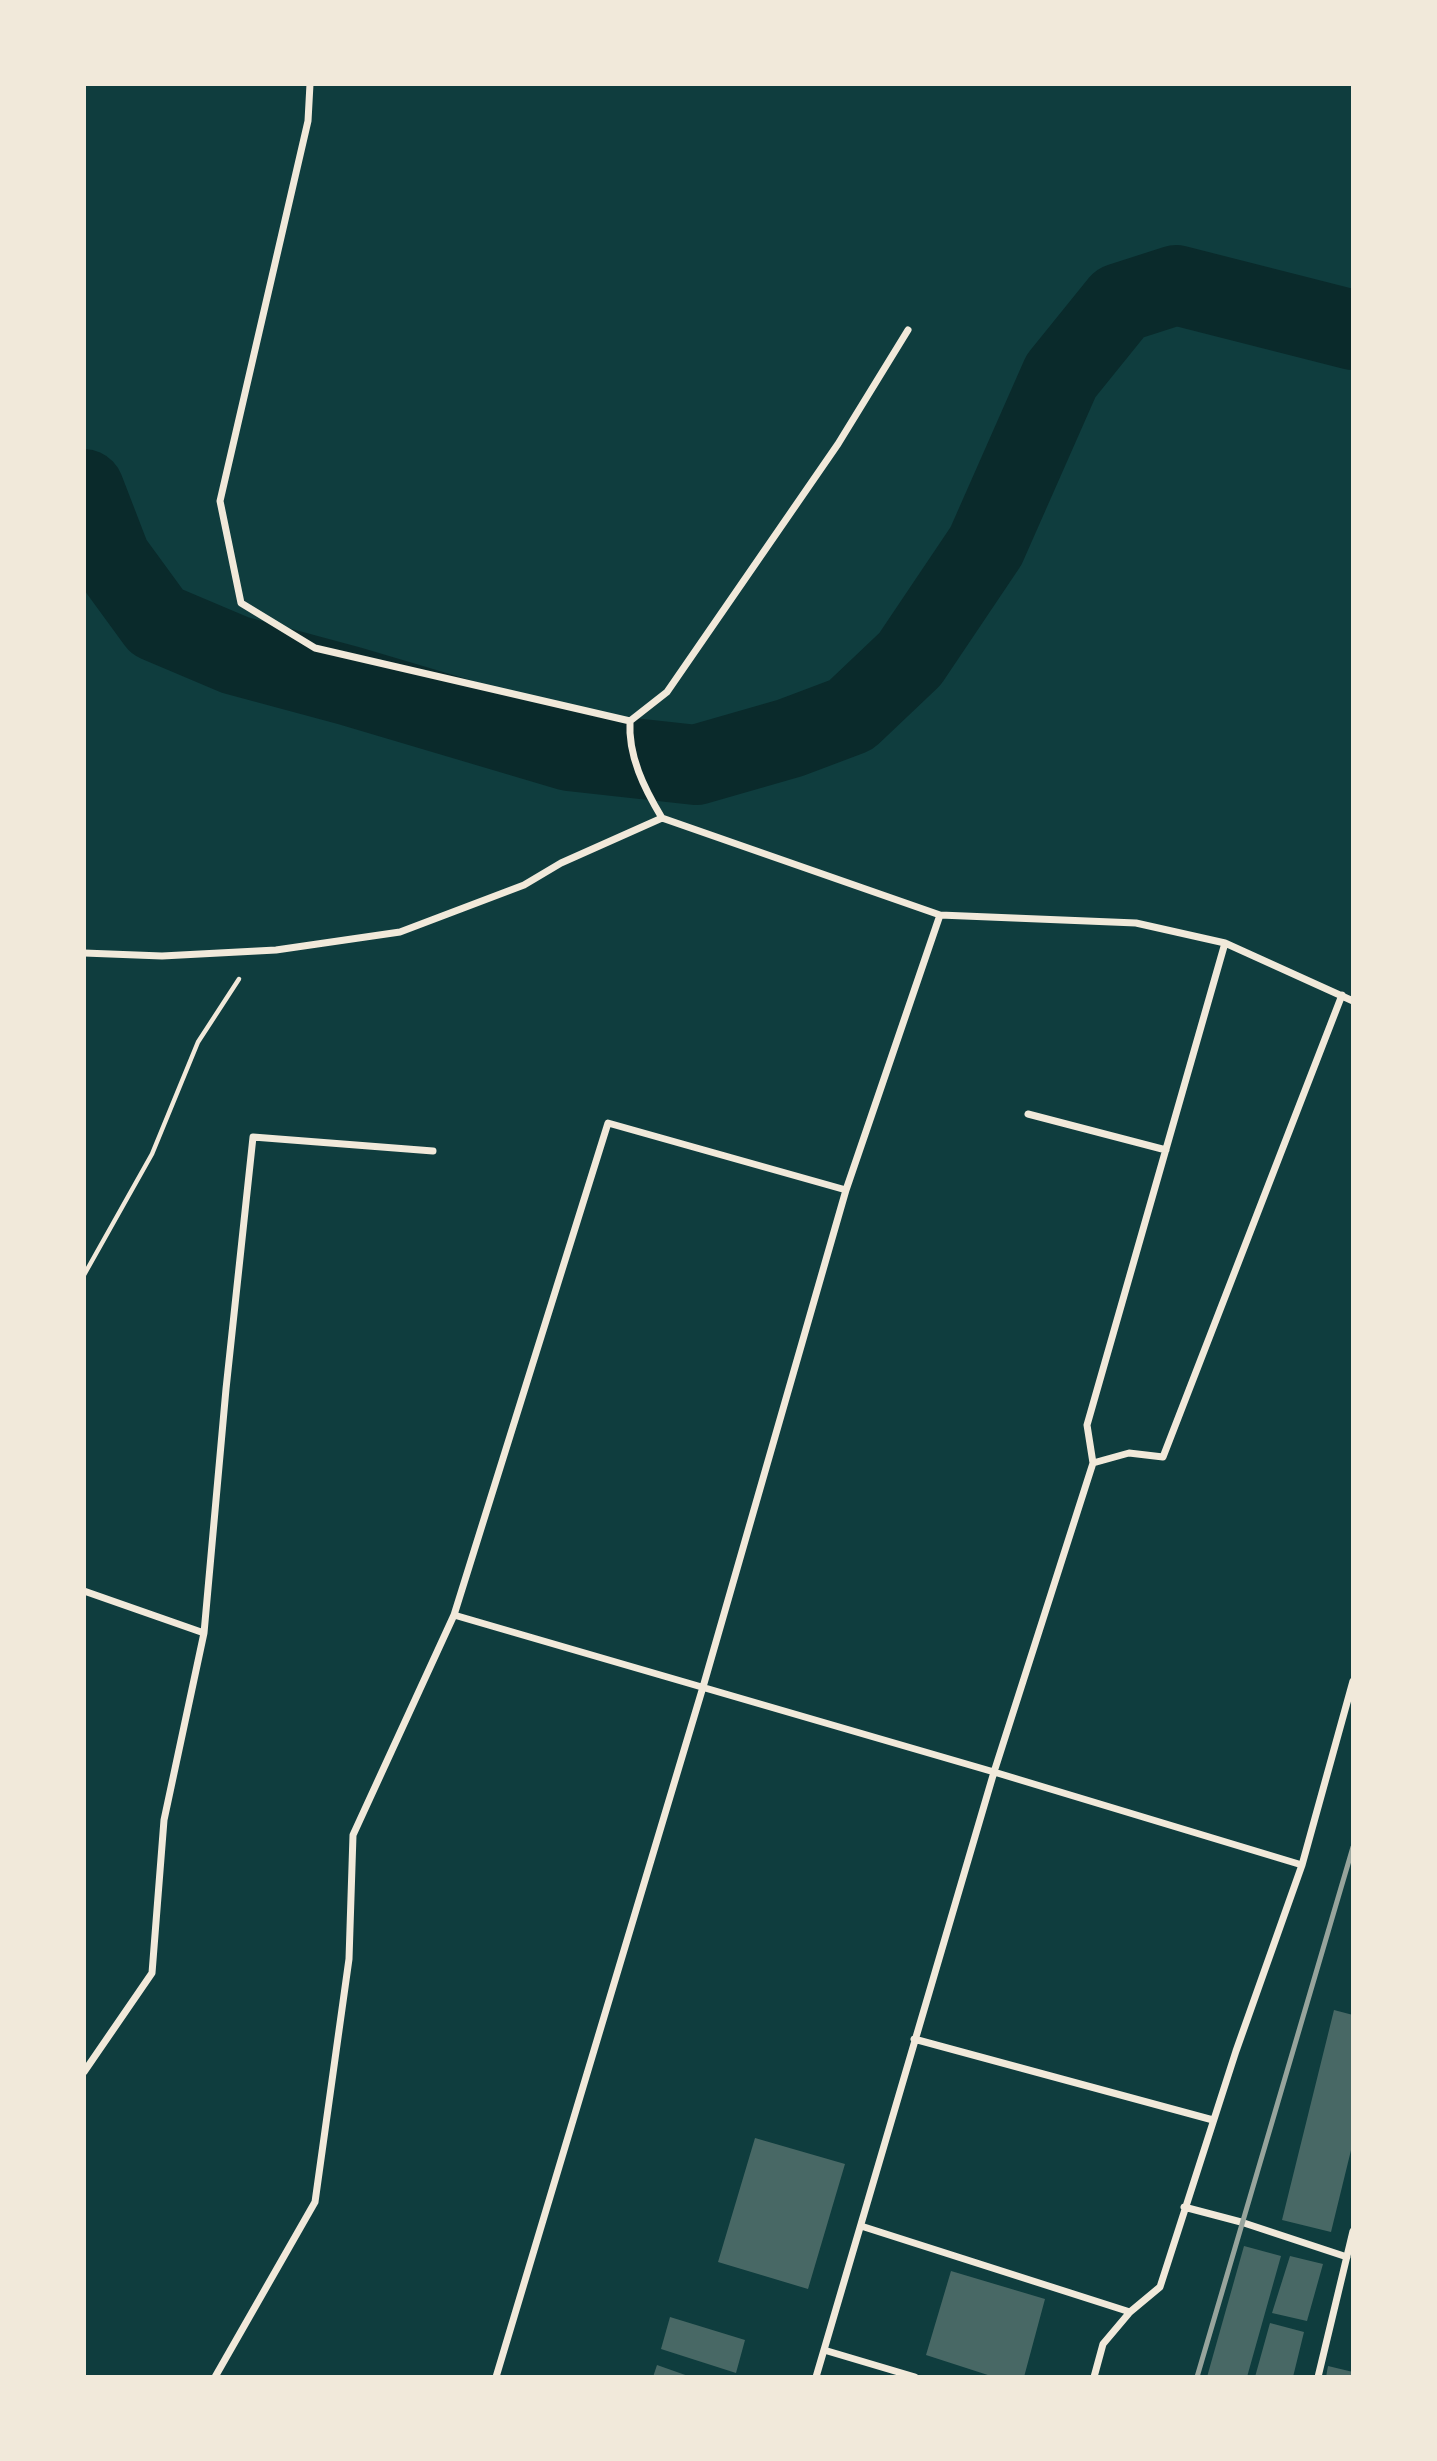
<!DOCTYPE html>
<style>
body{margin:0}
#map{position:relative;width:1437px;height:2461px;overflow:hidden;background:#0f3d3e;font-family:"Asap Condensed",sans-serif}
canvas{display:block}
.frame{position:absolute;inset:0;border:86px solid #f1e9da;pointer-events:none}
</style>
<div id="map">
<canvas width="1437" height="2461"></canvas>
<div class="frame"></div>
</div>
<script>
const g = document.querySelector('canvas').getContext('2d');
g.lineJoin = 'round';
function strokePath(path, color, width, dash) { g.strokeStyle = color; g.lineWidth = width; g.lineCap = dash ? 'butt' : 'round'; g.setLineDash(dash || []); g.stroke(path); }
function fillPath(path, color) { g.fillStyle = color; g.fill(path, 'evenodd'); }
const river = new Path2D(`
 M84 489 111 559 157 622 235 655 350 686 569 751 696 765 790 738 851 715 910 659 986 546 1061 376 1120 303 1176 285 1353 330`);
const building = new Path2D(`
 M1334 2010 1353 2015V2142L1331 2232 1282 2220Z
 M755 2138 845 2164 808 2289 718 2262Z
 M1244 2246 1281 2256 1247 2377H1207Z
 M1290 2256 1323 2264 1307 2321 1272 2313Z
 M951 2271 1045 2299 1024 2377H994L926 2355Z
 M670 2317 745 2340 736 2373 661 2349Z
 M1270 2323 1304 2332 1293 2377H1255Z
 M657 2365 691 2377H653Z
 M1328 2366 1353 2372V2377H1326Z`);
const path = new Path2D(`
 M84 1275 152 1154 198 1042 239 979`);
const minor = new Path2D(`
 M310 84 308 121 220 501 241 603 315 648 630 721
 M908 330 838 444 667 692 630 721C628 756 644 788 662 818L940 915 1136 923 1225 943 1353 1001
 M84 953 162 956 276 950 400 932 524 885 561 863 662 818
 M1028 1114 1166 1150
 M1093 1463 1129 1453 1163 1457 1342 995
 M84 1591 204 1633 164 1820 152 1973 84 2072
 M454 1615 994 1772 1302 1865
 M204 1633 226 1389 253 1137 433 1151
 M914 2039 1213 2120
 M1184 2207 1241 2222 1347 2257
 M861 2226 1130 2312
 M824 2350 915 2377
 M215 2377 315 2202 349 1959 353 1835 454 1615 608 1123 846 1190
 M496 2377 703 1687 846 1190 940 915
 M816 2377 994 1772 1093 1463 1087 1425 1225 943
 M1094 2377 1103 2344 1130 2312 1160 2287 1236 2051 1302 1865 1353 1681
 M1318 2377 1353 2231`);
const rail = new Path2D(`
 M1197 2377 1353 1847`);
strokePath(river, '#0a2a2b', 80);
fillPath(building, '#486865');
strokePath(path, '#f1e9da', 4.5);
strokePath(minor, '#f1e9da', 7);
strokePath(rail, '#97a49c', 5);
</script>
